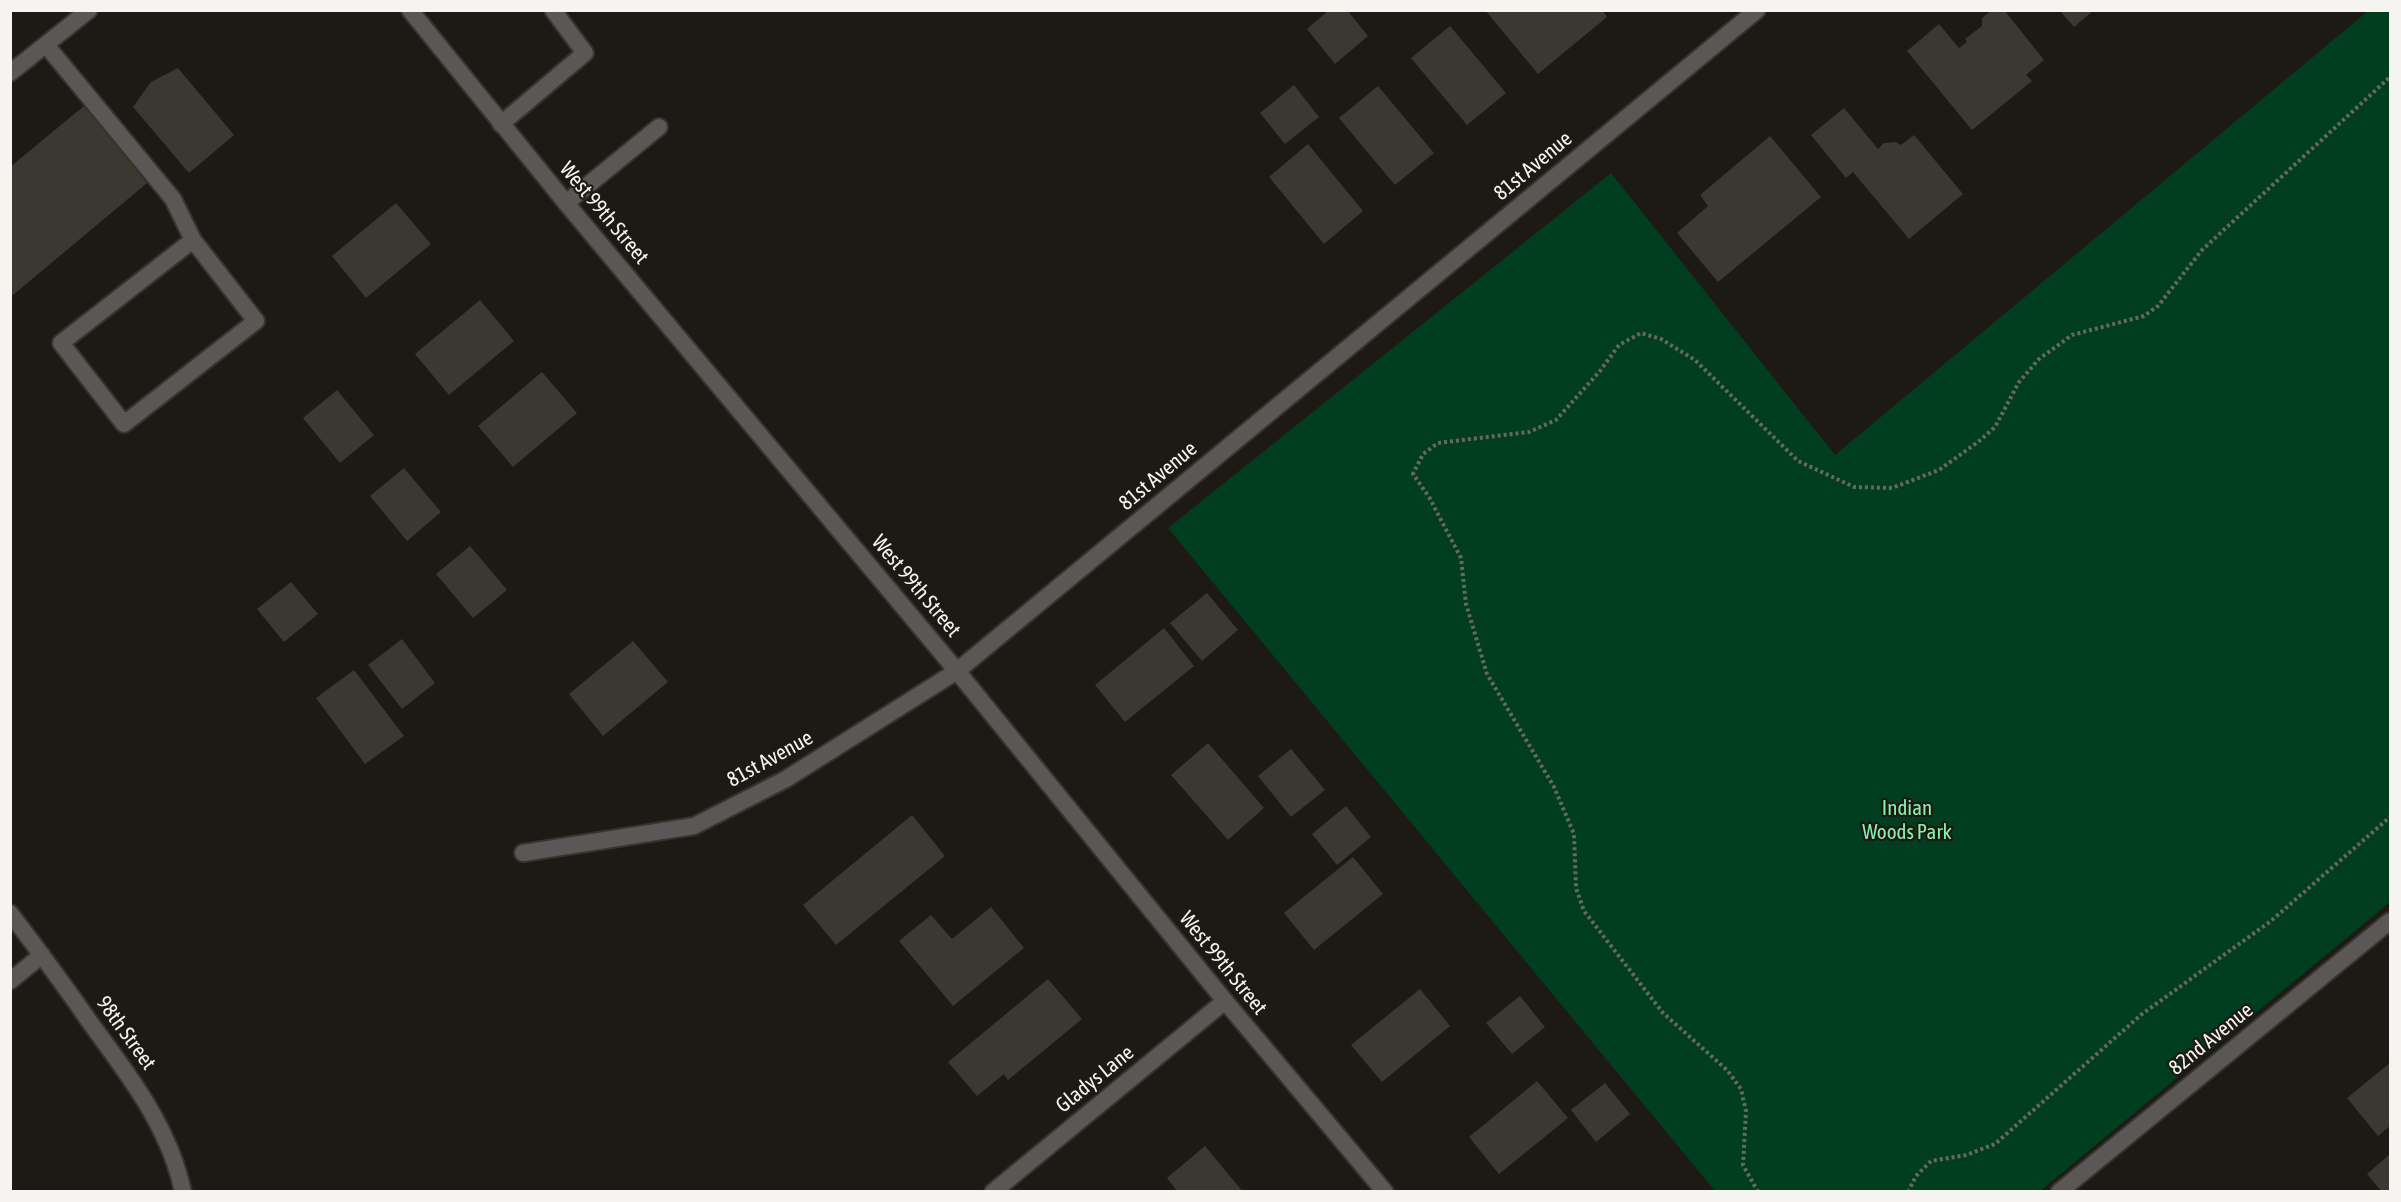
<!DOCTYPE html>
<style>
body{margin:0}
#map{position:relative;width:2401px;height:1202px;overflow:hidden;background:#1d1a15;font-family:"Asap Condensed",sans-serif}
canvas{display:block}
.frame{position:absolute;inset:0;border:12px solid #f6f4f0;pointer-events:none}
</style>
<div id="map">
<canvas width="2401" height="1202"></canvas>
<div class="frame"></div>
</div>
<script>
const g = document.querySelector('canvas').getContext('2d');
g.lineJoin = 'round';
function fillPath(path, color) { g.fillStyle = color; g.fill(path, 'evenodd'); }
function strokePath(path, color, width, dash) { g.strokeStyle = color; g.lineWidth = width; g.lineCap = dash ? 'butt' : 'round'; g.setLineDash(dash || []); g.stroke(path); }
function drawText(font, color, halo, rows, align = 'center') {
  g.font = font + ' "Asap Condensed",sans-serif'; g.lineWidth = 4.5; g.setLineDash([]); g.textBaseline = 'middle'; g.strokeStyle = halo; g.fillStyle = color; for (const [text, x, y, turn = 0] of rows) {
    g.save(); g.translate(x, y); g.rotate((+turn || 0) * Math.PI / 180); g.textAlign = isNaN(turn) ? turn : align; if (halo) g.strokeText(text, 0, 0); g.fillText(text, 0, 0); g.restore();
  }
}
const green = new Path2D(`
 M2368 11H2390V902L2040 1191H1715L1168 528 1611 173 1835 455Z`);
const building = new Path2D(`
 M1329 10H1347L1368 36 1335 64 1307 29Z
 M1485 10H1602L1607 17 1538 74Z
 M1992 10 2005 11 2044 60 2026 75 2032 81 1972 130 1907 51 1939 24 1959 48 1967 42 1965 39 1982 26V18Z
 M2059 10H2094L2074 27Z
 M1450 26 1506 93 1467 125 1411 58Z
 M178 68 234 135 189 173 133 107 151 82Z
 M1294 85 1319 117 1285 144 1260 113Z
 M1378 86 1434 153 1395 185 1339 118Z
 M84 106 147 183 13 295 10 291V167Z
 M1844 108 1878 149 1884 143 1896 142 1901 145 1914 135 1963 194 1909 239 1853 172 1846 178 1811 135Z
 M1770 136 1821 197 1718 282 1677 233 1708 206 1700 195Z
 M1308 144 1363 211 1324 244 1269 177Z
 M396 203 431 244 366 298 332 256Z
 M480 300 514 341 449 395 415 354Z
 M542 372 577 413 513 467 478 426Z
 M337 390 374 435 340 463 303 418Z
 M404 468 441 512 407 541 370 496Z
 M470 546 507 590 473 618 436 574Z
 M291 582 318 614 284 642 257 609Z
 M1207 593 1238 630 1202 661 1170 623Z
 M1164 628 1194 666 1125 722 1095 685Z
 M402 639 435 683 402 709 368 665Z
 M633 641 668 682 603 736 569 694Z
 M354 670 404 736 365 764 316 698Z
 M1208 743 1264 808 1228 840 1171 775Z
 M1291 749 1325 790 1291 817 1258 776Z
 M1346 806 1371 837 1337 865 1312 834Z
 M912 815 945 856 836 945 803 905Z
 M1353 857 1383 894 1314 950 1284 913Z
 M991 907 1024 948 953 1006 899 941 931 915 952 939Z
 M1048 979 1082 1019 1008 1080 1004 1074 977 1096 948 1062Z
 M1420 989 1450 1026 1382 1082 1351 1045Z
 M1520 996 1545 1027 1512 1054 1486 1023Z
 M2390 1063V1126L2378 1136 2347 1098Z
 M1537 1081 1568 1118 1499 1174 1469 1137Z
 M1605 1083 1630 1114 1596 1142 1571 1110Z
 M1205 1146 1243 1192H1178L1167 1178Z
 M2390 1154V1192H2382L2367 1174Z`);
const path = new Path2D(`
 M1758 1192 1743 1165 1746 1111 1741 1089 1727 1070 1663 1013 1584 911 1576 888 1574 834 1554 787 1487 674 1466 604 1461 558 1429 497 1413 474 1423 454 1438 443 1529 432 1556 420 1600 371 1619 345 1641 333 1661 339 1695 360 1798 461 1854 487 1892 488 1939 470 1978 442 1995 427 2019 382 2039 359 2072 335 2144 316 2158 306 2202 250 2390 77
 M1908 1192 1916 1176 1931 1161 1966 1155 1995 1144 2142 1014 2271 921 2390 817`);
const service = new Path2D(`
 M46 45 173 199 193 240 256 321 124 424 61 343 193 240
 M501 124 585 53 553 10
 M566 203 659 127`);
const minor = new Path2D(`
 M410 10 566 203 957 671 1225 1001 1385 1192
 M523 853 694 826 786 779 957 671 1757 10
 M10 913C39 951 67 989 94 1028 131 1078 170 1129 183 1192
 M10 981 42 955
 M993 1192 1225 1001
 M2059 1192 2390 921`);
const tertiary = new Path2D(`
 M10 73 89 10`);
const streetNames = [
 ["81st Avenue",1533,166,-40],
 ["West 99th Street",604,213,50],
 ["81st Avenue",1158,476,-40],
 ["West 99th Street",916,586,50],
 ["81st Avenue",770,759,-29],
 ["West 99th Street",1223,963,51],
 ["98th Street",126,1033,54],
 ["82nd Avenue",2211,1039,-39],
 ["Gladys Lane",1095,1079,-39]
];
const parkNames = [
 ["Indian",1907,808],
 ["Woods Park",1907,832]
];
fillPath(green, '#003e1f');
fillPath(building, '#3b3832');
strokePath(service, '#37342f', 20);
strokePath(minor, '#37342f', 20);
strokePath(tertiary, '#37342f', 20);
strokePath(path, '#6a6762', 4, [3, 3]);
strokePath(service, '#5b5756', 16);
strokePath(minor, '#5b5756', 16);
strokePath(tertiary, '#5b5756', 16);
drawText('21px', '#f6f4f0', '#1d1a15', streetNames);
drawText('21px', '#88f2ae', '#1d1a15', parkNames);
</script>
